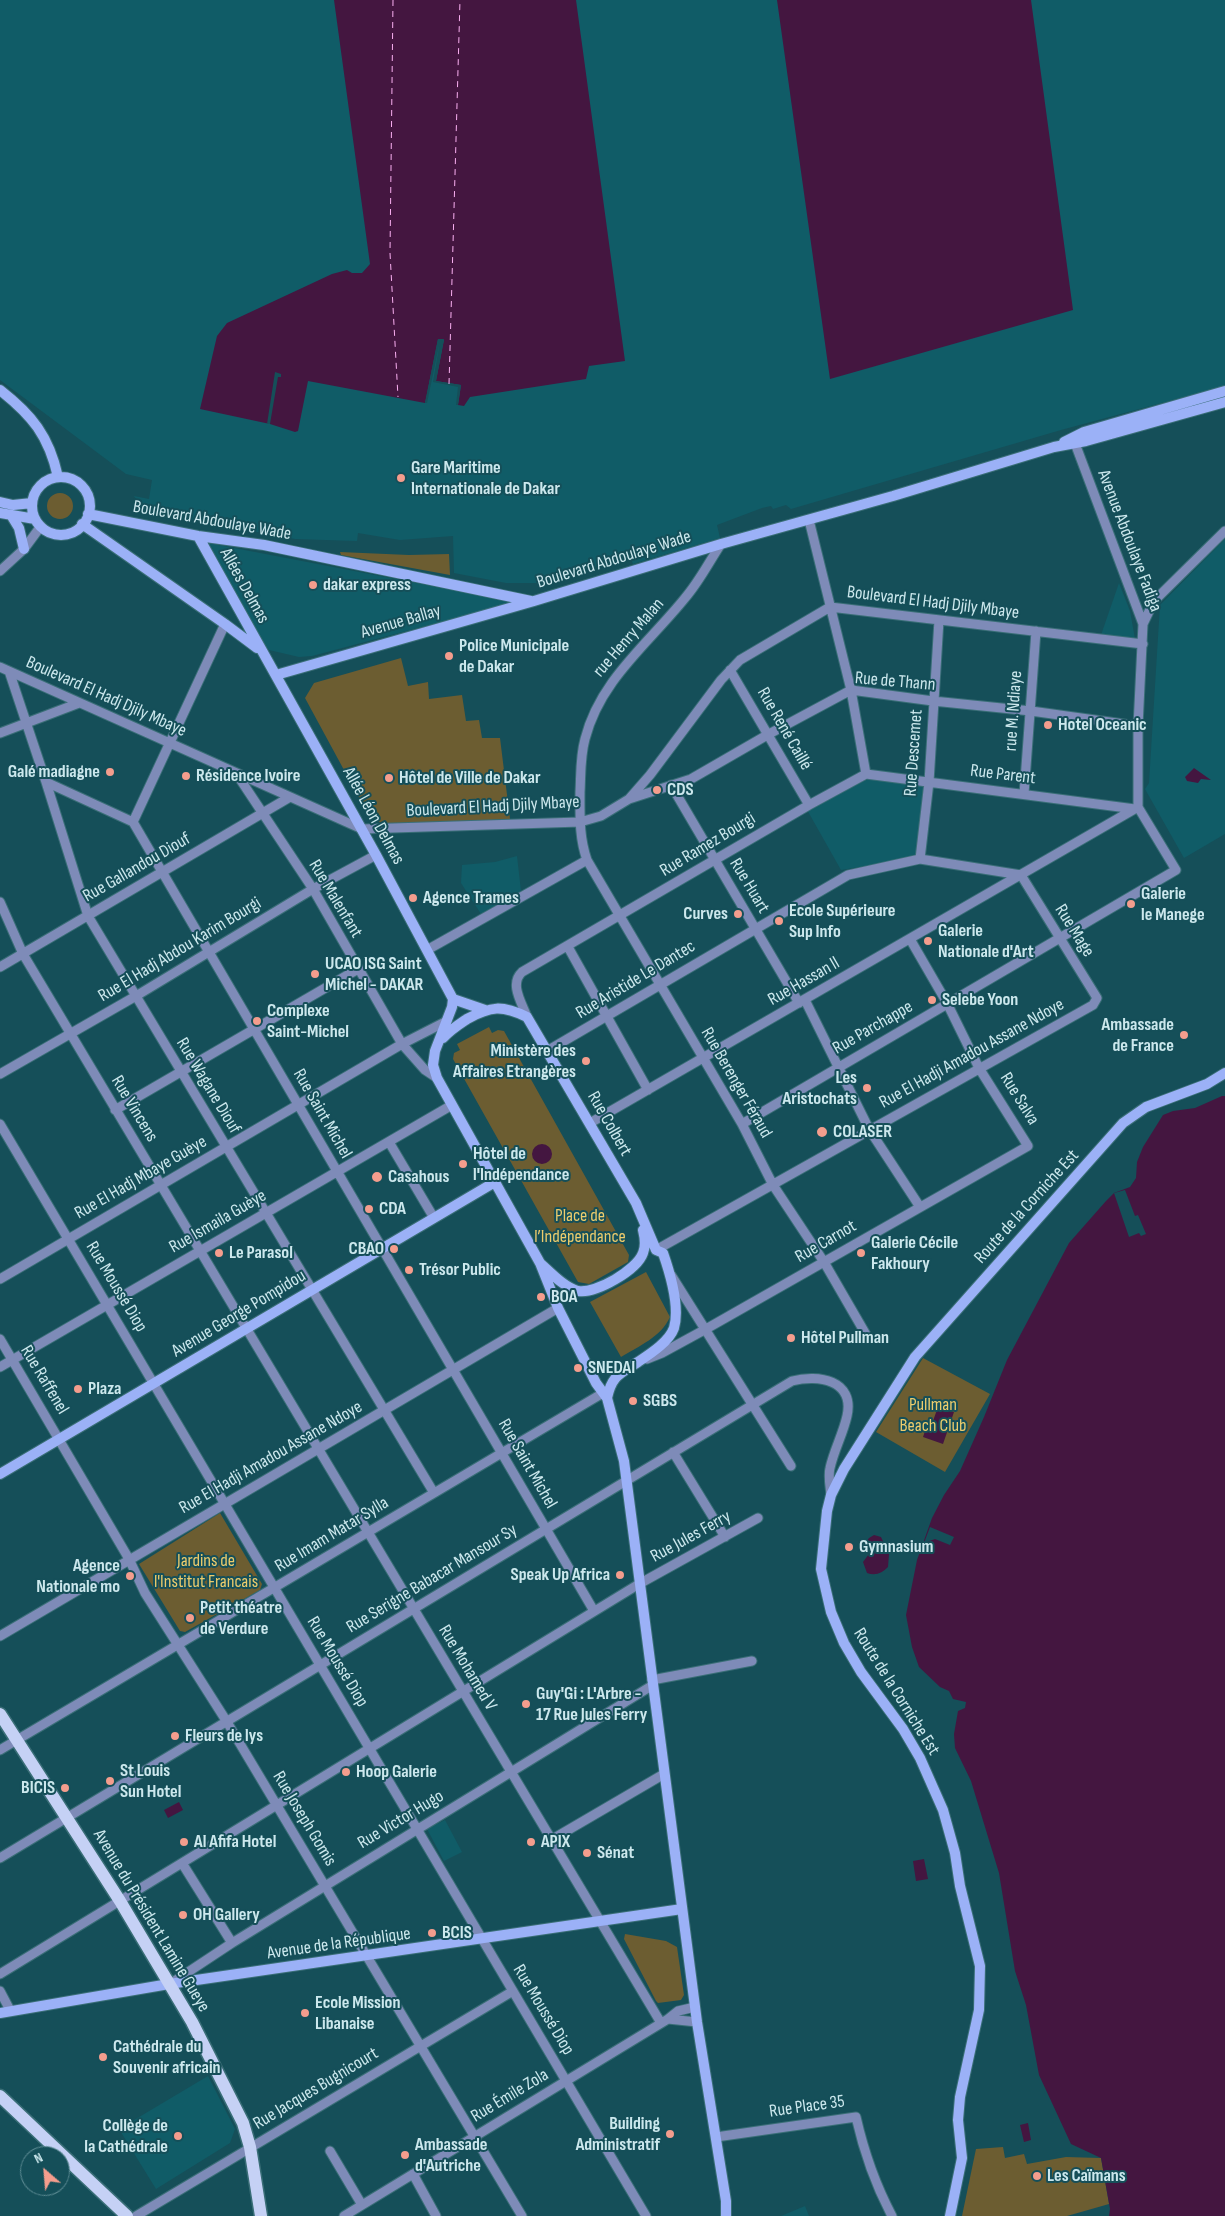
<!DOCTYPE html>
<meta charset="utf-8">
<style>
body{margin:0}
#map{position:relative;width:1225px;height:2216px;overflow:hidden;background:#154f59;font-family:"Sofia Sans Condensed",sans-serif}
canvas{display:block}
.north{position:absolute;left:20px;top:2146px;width:50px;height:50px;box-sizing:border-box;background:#154f59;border:1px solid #5e8c94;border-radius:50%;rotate:333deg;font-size:14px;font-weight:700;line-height:20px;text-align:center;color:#cce8ed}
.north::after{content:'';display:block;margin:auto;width:18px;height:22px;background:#f49d8d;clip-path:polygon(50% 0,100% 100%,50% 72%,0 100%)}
</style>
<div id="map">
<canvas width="1225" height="2216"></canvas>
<div class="north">N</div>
</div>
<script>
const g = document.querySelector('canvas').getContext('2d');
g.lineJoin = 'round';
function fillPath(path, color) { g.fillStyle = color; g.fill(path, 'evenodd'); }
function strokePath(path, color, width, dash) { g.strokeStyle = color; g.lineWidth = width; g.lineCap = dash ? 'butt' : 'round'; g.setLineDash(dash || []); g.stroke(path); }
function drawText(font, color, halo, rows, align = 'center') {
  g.font = font + ' "Sofia Sans Condensed",sans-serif'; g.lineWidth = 4; g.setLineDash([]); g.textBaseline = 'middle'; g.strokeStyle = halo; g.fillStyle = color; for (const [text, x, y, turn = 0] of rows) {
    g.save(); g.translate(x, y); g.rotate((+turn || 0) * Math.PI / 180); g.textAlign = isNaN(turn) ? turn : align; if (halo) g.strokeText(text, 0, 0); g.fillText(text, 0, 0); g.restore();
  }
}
const built = new Path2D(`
 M0 0H1225V386L1061 430 791 509 786 505 773 509 771 506 762 508 717 525 720 538 633 564 631 559 538 583H506L454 573 453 536 400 540 358 533 357 541 295 539 143 511 134 496 149 499 152 480 126 474 0 380Z
 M1225 539V834L1184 858 1145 789 1149 783 1160 605Z
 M208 543 516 602 312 656 299 657 269 650 263 643Z
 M1119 583 1130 611 1135 639 1101 635Z
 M868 779 930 786 922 857 841 870 806 808Z
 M517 856 521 891 481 914 461 883 462 865 495 862Z
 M445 1820 462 1852 444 1861 427 1829Z
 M208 2076 235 2129 230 2143 156 2189 119 2129Z
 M805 2206 809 2216H781Z`);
const green = new Path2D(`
 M47 506a13 13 0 1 1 26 0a13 13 0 1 1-26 0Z
 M340 552 409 555 449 554 450 575 341 555Z
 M401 658 408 686 428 682 429 699 462 695 466 721 479 720 482 738H500L510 819 388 826 370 818 305 698 314 683Z
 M489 1027 492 1033 498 1030 504 1031 629 1255 628 1262 589 1284 578 1282 453 1059 454 1053 460 1050 457 1044Z
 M646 1272 670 1317C661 1337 639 1346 621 1357L590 1302Z
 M923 1358 990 1394 945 1472 876 1432Z
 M220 1513 262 1584 260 1590 185 1632 180 1631 139 1564Z
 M625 1934 666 1941 677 1947 684 1995 681 2000 658 2003 656 2001 624 1939Z
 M1003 2147 1005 2158 1024 2154 1027 2164 1066 2157 1101 2158 1109 2204 1067 2216H962L976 2149Z`);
const water = new Path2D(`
 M334 0H576L625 361 589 366 586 379 470 397 464 406 458 405 461 385 436 381 444 340 438 339 425 403 308 381 298 431 295 432 270 424 200 409 217 336 227 323 332 274 347 270 352 273H362L370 264Z
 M777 0H1031L1073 310 830 379Z
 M1194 768 1211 780 1201 779 1198 783 1187 781 1185 777Z
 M1222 1096H1225V2216H1109L1110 2209 1101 2158 1071 2144 1039 2075 1026 2005 1015 1971 999 1873 971 1781 955 1748 954 1734 958 1711 965 1708 966 1702 953 1699 949 1691 940 1687 919 1667 912 1647 906 1615 917 1560 932 1518 944 1495 960 1471 984 1417 1007 1360 1069 1243 1106 1201 1114 1193 1130 1187 1136 1178 1137 1162 1143 1147 1163 1115 1173 1111 1195 1108Z
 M532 1154a10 10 0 1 1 20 0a10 10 0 1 1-20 0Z
 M938 1407 954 1412 943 1444 923 1437 925 1431 929 1432Z
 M874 1535 881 1537 889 1554 888 1567C882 1573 876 1576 867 1573L863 1562 869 1554 866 1542 869 1538Z
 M179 1802 183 1810 168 1818 164 1810Z
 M924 1859 928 1879 916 1881 913 1861Z
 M1028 2123 1031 2140 1024 2142 1020 2125Z`);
const pier = new Path2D(`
 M438 339H444L436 381 461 385 458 405H456L458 387 433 382 440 341 427 403H425Z
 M275 372 281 374V377H278L270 424H267Z
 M1125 1190 1135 1216 1138 1215 1146 1234 1141 1236 1139 1233 1129 1237 1114 1193Z
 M930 1527 954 1537 950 1545 935 1539 924 1543Z`);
const ferry = new Path2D(`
 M393 0 390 253 398 397
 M449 384 460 0`);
const street = new Path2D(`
 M1073 438 1143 624 1138 726V807
 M809 520 851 690 866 774
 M721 544C709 562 699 582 685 598 648 644 600 680 585 739 580 757 581 775 580 792 580 816 579 837 587 860L742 1124 773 1185 824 1262 868 1338
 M0 571 24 549 41 526
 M1143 624 1154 601 1225 531
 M0 667 362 829 580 822 601 816 629 799 650 775 721 680 740 660 830 607 1143 644
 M730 670 809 805
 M9 671 46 782 88 916 434 1493
 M0 733 79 703
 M236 773 313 889 402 1044 425 1070 437 1078
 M866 774 1135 809
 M46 782 133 822
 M671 785 799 1003
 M1024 794 1036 631
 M629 799 691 779 769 734 851 690 933 701 1031 711 1138 726
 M133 822 594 1611
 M133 822 225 624
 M920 859 929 782 939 620
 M0 902 23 954 661 2023
 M568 947 648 1090
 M427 950 587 860
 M0 967 290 797
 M805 1000 869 1129 920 1207
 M527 1017C522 1003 509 984 522 972L809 805 866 774
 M547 1051 848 875 920 859 1021 875 1097 998 1093 1005 656 1250
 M0 1074 136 996 313 889 376 855
 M115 1110 358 969
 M590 1123 1138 807
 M0 1124 646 2216
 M742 1124 1176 870 1138 807
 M389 1142 434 1218
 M671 1275 791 1466
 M0 1279 402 1044 447 1021
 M0 1339 129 1559 145 1593 227 1722 522 2216
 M647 1359 662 1353 706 1329 1028 1146 979 1068 947 1003 910 939
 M0 1367 452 1105
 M673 1452 725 1537
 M0 1636 558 1308
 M652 1680 752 1661
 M0 1750 603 1393
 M551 1840 664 1774
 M0 1858 792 1381C818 1374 855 1380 847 1416 843 1434 834 1450 830 1468 828 1476 830 1486 831 1495
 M182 1863 232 1943
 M0 1974 639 1584 758 1518
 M170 1984 232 1943 653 1685
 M0 1991 10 2010
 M668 2019 697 2022
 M716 2137 856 2117C864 2152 875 2184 892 2216
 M330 2151 362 2205
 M413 2174 436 2216
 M136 2216 513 1991
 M344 2216 668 2019 678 2011 695 2007`);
const secondary = new Path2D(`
 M0 390C32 415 49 436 58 477
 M1064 442 1084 432 1225 391
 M32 506a29 29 0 1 1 58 0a29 29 0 1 1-58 0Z
 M0 502 13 505 32 503
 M0 513 35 519
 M88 514 198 536 264 545 531 601
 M11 515 19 528 24 549
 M82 524 225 624 257 648
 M198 536 376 855 453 999
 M276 675 534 601 721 544 893 496 1054 447 1086 441 1225 402
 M453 999 452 1007 435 1051 433 1065 437 1078 540 1263 558 1308 596 1383 607 1398 624 1461 697 2022 726 2201V2216
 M453 999 485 1010
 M443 1038C450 1030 458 1025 467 1019 491 1006 502 1005 527 1017L636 1203 656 1250 663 1253C670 1273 680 1307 674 1328 669 1342 650 1354 638 1362 620 1374 612 1375 607 1398
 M541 1264C551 1273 565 1288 578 1291 596 1294 637 1270 643 1253 646 1246 645 1238 643 1230
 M0 1474 495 1182
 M0 2013 169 1984 682 1909
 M950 2216 962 2158 958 2120 960 2097 979 2010 980 1966 960 1886 955 1853 943 1810 920 1758 903 1729 861 1672 844 1643 831 1612 821 1569 827 1511 831 1495 844 1469 915 1357 1123 1123 1146 1107 1207 1084 1225 1073`);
const primary = new Path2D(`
 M0 1714 120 1901 192 2022 243 2123 250 2147 261 2216
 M0 2096 127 2216`);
const markers = [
 [401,478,5,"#f49d8d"],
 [313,585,5,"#f49d8d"],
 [449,656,5,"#f49d8d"],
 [1048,725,5,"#f49d8d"],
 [110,772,5,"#f49d8d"],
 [186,776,5,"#f49d8d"],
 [389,778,5,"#f49d8d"],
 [657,790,5,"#f49d8d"],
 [413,898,5,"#f49d8d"],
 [1131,904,5,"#f49d8d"],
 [738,914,5,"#f49d8d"],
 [779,921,5,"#f49d8d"],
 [928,941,5,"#f49d8d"],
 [315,974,5,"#f49d8d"],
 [932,1000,5,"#f49d8d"],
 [257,1021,5,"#f49d8d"],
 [1184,1035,5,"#f49d8d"],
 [586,1061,5,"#f49d8d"],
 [867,1088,5,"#f49d8d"],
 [822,1132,6,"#f49d8d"],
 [463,1164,5,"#f49d8d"],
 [377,1177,6,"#f49d8d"],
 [369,1209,5,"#f49d8d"],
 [394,1249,5,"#f49d8d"],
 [219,1253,5,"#f49d8d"],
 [861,1253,5,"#f49d8d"],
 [409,1270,5,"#f49d8d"],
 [541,1297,5,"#f49d8d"],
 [791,1338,5,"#f49d8d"],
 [578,1368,5,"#f49d8d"],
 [78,1389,5,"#f49d8d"],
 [633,1401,5,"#f49d8d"],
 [849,1547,5,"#f49d8d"],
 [620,1575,5,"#f49d8d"],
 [130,1576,5,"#f49d8d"],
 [190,1618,5,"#f49d8d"],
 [526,1704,5,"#f49d8d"],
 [175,1736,5,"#f49d8d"],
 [346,1772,5,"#f49d8d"],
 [110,1781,5,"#f49d8d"],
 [65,1788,5,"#f49d8d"],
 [184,1842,5,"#f49d8d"],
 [531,1842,5,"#f49d8d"],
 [587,1853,5,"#f49d8d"],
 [183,1915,5,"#f49d8d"],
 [432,1933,5,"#f49d8d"],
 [305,2013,5,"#f49d8d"],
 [103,2057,5,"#f49d8d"],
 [670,2134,5,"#f49d8d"],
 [178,2136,5,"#f49d8d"],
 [405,2155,5,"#f49d8d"],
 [1037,2176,5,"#f49d8d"]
];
const poiNames = [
 ["Gare Maritime",411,468],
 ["Internationale de Dakar",411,489],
 ["dakar express",323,585],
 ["Police Municipale",459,646],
 ["de Dakar",459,667],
 ["Hotel Oceanic",1058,725],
 ["Galé madiagne",100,772,"right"],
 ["Résidence Ivoire",196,776],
 ["Hôtel de Ville de Dakar",399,778],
 ["CDS",667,790],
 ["Galerie",1141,894],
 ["le Manege",1141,915],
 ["Agence Trames",423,898],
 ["Ecole Supérieure",789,911],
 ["Sup Info",789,932],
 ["Curves",728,914,"right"],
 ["Galerie",938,931],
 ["Nationale d'Art",938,952],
 ["UCAO ISG Saint",325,964],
 ["Michel - DAKAR",325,985],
 ["Selebe Yoon",942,1000],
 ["Complexe",267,1011],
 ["Saint-Michel",267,1032],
 ["Ambassade",1174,1025,"right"],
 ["de France",1174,1046,"right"],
 ["Ministère des",576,1051,"right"],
 ["Affaires Etrangères",576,1072,"right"],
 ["Les",857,1078,"right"],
 ["Aristochats",857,1099,"right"],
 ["COLASER",833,1132],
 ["Hôtel de",473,1154],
 ["l'Indépendance",473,1175],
 ["Casahous",388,1177],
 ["CDA",379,1209],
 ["Galerie Cécile",871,1243],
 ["Fakhoury",871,1264],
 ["CBAO",384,1249,"right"],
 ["Le Parasol",229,1253],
 ["Trésor Public",419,1270],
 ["BOA",551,1297],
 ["Hôtel Pullman",801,1338],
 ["SNEDAI",588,1368],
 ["Plaza",88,1389],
 ["SGBS",643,1401],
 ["Gymnasium",859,1547],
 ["Agence",120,1566,"right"],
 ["Nationale mo",120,1587,"right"],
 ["Speak Up Africa",610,1575,"right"],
 ["Petit théatre",200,1608],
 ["de Verdure",200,1629],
 ["Guy'Gi : L'Arbre -",536,1694],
 ["17 Rue Jules Ferry",536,1715],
 ["Fleurs de lys",185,1736],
 ["St Louis",120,1771],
 ["Sun Hotel",120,1792],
 ["Hoop Galerie",356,1772],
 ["BICIS",55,1788,"right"],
 ["Al Afifa Hotel",194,1842],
 ["APIX",541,1842],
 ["Sénat",597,1853],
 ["OH Gallery",193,1915],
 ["BCIS",442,1933],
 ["Ecole Mission",315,2003],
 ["Libanaise",315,2024],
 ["Cathédrale du",113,2047],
 ["Souvenir africain",113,2068],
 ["Building",660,2124,"right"],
 ["Administratif",660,2145,"right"],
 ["Collège de",168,2126,"right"],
 ["la Cathédrale",168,2147,"right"],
 ["Ambassade",415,2145],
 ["d'Autriche",415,2166],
 ["Les Caïmans",1047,2176]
];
const streetNames = [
 ["Boulevard Abdoulaye Wade",212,521,10],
 ["Avenue Abdoulaye Fadiga",1129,541,69],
 ["Boulevard Abdoulaye Wade",614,560,-17],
 ["Allées Delmas",244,586,61],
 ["Boulevard El Hadj Djily Mbaye",933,603,7],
 ["Avenue Ballay",401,622,-16],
 ["rue Henry Malan",629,638,-49],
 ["Rue de Thann",895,682,5],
 ["Boulevard El Hadj Djily Mbaye",106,697,24],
 ["rue M. Ndiaye",1014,711,-86],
 ["Rue René Caillé",784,729,60],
 ["Rue Descemet",914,753,-86],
 ["Rue Parent",1003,775,7],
 ["Boulevard El Hadj Djily Mbaye",493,807,-3],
 ["Allée Léon Delmas",373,816,61],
 ["Rue Ramez Bourgi",708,845,-31],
 ["Rue Gallandou Diouf",137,868,-30],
 ["Rue Huart",749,886,59],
 ["Rue Malenfant",335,899,59],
 ["Rue Mage",1074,931,58],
 ["Rue El Hadj Abdou Karim Bourgi",180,950,-31],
 ["Rue Aristide Le Dantec",636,980,-31],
 ["Rue Hassan ll",804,982,-30],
 ["Rue Parchappe",873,1028,-30],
 ["Rue El Hadji Amadou Assane Ndoye",972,1054,-29],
 ["Rue Berenger Féraud",736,1083,60],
 ["Rue Wagane Diouf",208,1086,59],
 ["Rue Salva",1019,1099,58],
 ["Rue Vincens",134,1109,59],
 ["Rue Saint Michel",322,1114,60],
 ["Rue Colbert",609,1124,60],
 ["Rue El Hadj Mbaye Guèye",141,1178,-30],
 ["Route de la Corniche Est",1027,1207,-48],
 ["Rue Ismaila Guèye",218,1222,-30],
 ["Rue Carnot",826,1242,-30],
 ["Rue Moussé Diop",116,1287,59],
 ["Avenue George Pompidou",239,1314,-31],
 ["Rue Raffenel",44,1380,59],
 ["Rue El Hadji Amadou Assane Ndoye",271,1458,-30],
 ["Rue Saint Michel",527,1464,60],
 ["Rue Imam Matar Sylla",332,1535,-31],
 ["Rue Jules Ferry",691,1537,-29],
 ["Rue Serigne Babacar Mansour Sy",432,1579,-31],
 ["Rue Moussé Diop",337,1662,59],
 ["Rue Mohamed V",467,1668,59],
 ["Route de la Corniche Est",896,1692,58],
 ["Rue Joseph Gomis",304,1819,59],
 ["Rue Victor Hugo",401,1820,-31],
 ["Avenue du Président Lamine Gueye",151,1921,59],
 ["Avenue de la République",339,1944,-8],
 ["Rue Moussé Diop",543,2010,59],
 ["Rue Jacques Bugnicourt",316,2089,-31],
 ["Rue Émile Zola",510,2096,-31],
 ["Rue Place 35",807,2107,-8]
];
const parkNames = [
 ["Place de",580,1216],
 ["l’Indépendance",580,1237],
 ["Pullman",933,1405],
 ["Beach Club",933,1426],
 ["Jardins de",206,1561],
 ["l'Institut Francais",206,1582]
];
fillPath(built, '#105c67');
fillPath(green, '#6c5d31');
fillPath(water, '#441640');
fillPath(pier, '#154f59');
strokePath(ferry, '#fbb0f2', 1, [6, 5]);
strokePath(street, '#3a6e77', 11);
strokePath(secondary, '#3a6e77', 12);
strokePath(primary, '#3a6e77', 15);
strokePath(street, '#7e8bb8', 9);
strokePath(secondary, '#9bb1f7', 10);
strokePath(primary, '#c5d1f5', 12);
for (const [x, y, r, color] of markers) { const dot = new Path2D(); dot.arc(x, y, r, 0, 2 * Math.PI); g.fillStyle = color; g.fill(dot); strokePath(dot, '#154f59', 2); }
drawText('bold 18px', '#cce8ed', '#154f59', poiNames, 'left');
drawText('18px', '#cce8ed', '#154f59', streetNames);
drawText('18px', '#edcc6c', '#154f59', parkNames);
</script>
